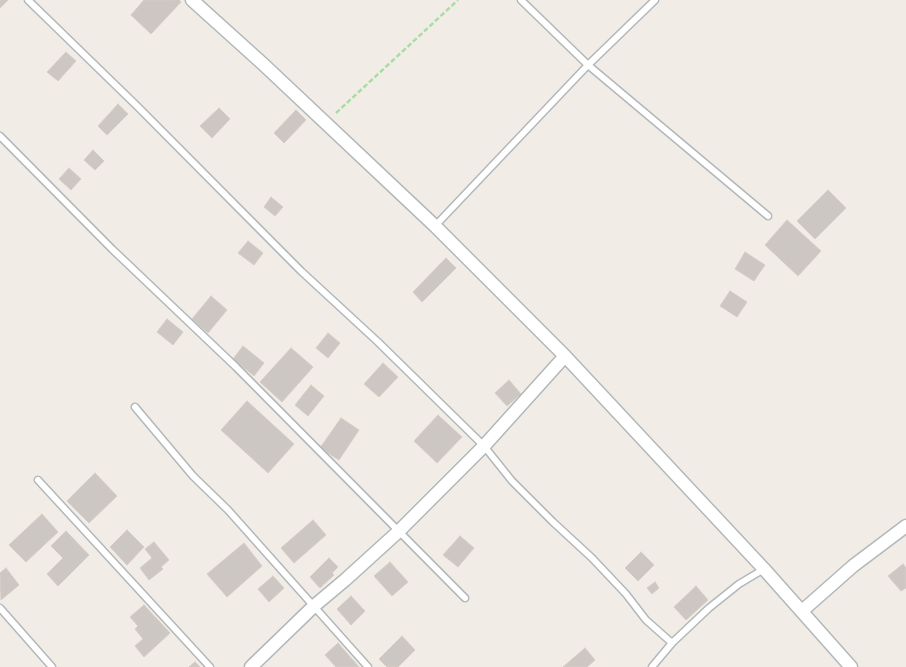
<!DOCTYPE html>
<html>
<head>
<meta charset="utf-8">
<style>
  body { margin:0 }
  canvas { display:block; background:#f2ece7 }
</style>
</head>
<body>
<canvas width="906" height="667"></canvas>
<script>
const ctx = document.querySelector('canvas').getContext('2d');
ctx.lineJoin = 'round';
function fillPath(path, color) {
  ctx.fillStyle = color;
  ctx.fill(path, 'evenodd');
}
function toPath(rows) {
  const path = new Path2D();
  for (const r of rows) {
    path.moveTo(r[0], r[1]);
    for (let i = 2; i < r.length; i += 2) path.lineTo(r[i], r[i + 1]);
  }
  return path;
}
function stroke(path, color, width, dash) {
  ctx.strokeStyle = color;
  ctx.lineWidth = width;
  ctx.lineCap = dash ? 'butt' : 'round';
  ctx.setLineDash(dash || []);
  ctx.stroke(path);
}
const building = toPath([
  [0,0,8,0,0,8,0,0],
  [144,0,179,0,181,2,151,34,131,15,144,0],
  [66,52,76,61,58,81,47,72,66,52],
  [118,104,128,114,107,135,98,126,118,104],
  [219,108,230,119,212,138,200,126,219,108],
  [296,110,306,120,284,143,274,133,296,110],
  [93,150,104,161,95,170,84,160,93,150],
  [69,168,81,179,71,190,59,179,69,168],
  [828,190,846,208,815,239,797,221,828,190],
  [271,197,283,207,275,216,264,207,271,197],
  [787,220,821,251,798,276,765,245,787,220],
  [248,241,263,253,254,265,238,253,248,241],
  [745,252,765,265,754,281,735,269,745,252],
  [446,258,456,268,422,302,413,292,446,258],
  [730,291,747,302,737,317,720,306,730,291],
  [211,296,227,310,208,333,192,319,211,296],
  [167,319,183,332,173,345,157,332,167,319],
  [328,333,340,343,328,358,316,348,328,333],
  [243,346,264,363,254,376,233,359,243,346],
  [291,348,313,367,282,402,260,382,291,348],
  [383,363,398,377,379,397,364,384,383,363],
  [509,380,521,394,507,406,495,393,509,380],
  [311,385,324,396,308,416,295,405,311,385],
  [247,401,294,444,268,473,221,430,247,401],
  [438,415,462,437,437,463,414,441,438,415],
  [341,418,359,430,339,460,320,448,341,418],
  [95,473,117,496,89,523,67,501,95,473],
  [42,514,58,532,26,562,9,545,42,514],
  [313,520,326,535,294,563,281,548,313,520],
  [127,530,144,547,127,565,110,547,127,530],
  [66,531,89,555,58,586,47,574,63,558,51,546,66,531],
  [460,536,474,548,458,567,443,555,460,536],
  [154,542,169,560,161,567,163,569,149,580,140,568,152,558,145,549,154,542],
  [244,543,262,566,227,597,207,574,244,543],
  [641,552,654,565,638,581,625,568,641,552],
  [329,558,338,567,332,573,334,575,320,588,310,577,329,558],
  [390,562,408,582,392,596,374,576,390,562],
  [903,564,906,568,906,588,901,591,888,576,903,564],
  [6,568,19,585,1,600,0,573,6,568],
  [273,576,284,588,269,602,258,589,273,576],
  [655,582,659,588,652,594,647,588,655,582],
  [696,586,708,600,686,620,674,607,696,586],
  [351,596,365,611,351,625,337,609,351,596],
  [144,605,170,633,144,657,135,646,143,639,135,629,138,626,130,617,144,605],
  [402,636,415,650,398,667,387,667,379,659,402,636],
  [338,643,359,667,336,667,325,655,338,643],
  [585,648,595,660,587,667,563,667,585,648],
  [195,662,200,667,189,667,195,662]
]);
fillPath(building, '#cdc7c4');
stroke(building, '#d7ccc5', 1);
const lane = toPath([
  [28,0,137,106,301,271,378,342,484,446,512,481,553,522,592,558,626,594,646,620,672,643],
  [521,0,588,65,768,216],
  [0,136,112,249,236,367,465,598],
  [435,226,588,65,655,0],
  [135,407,193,476,228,510,368,667],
  [38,480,210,667],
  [0,608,52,667],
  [652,667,672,643,709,608,739,584,764,569]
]);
const street = toPath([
  [192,0,263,64,435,226,565,356,764,569,851,667],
  [802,611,853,566,906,526],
  [251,667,314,606,345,580,399,531,484,446,565,356]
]);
stroke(lane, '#b2b8ba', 9);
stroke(street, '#b2b8ba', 15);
stroke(toPath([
  [336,113,458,0]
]), '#a7dea4', 2.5, [5, 2.5]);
stroke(lane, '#fff', 6);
stroke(street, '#fff', 12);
</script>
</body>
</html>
